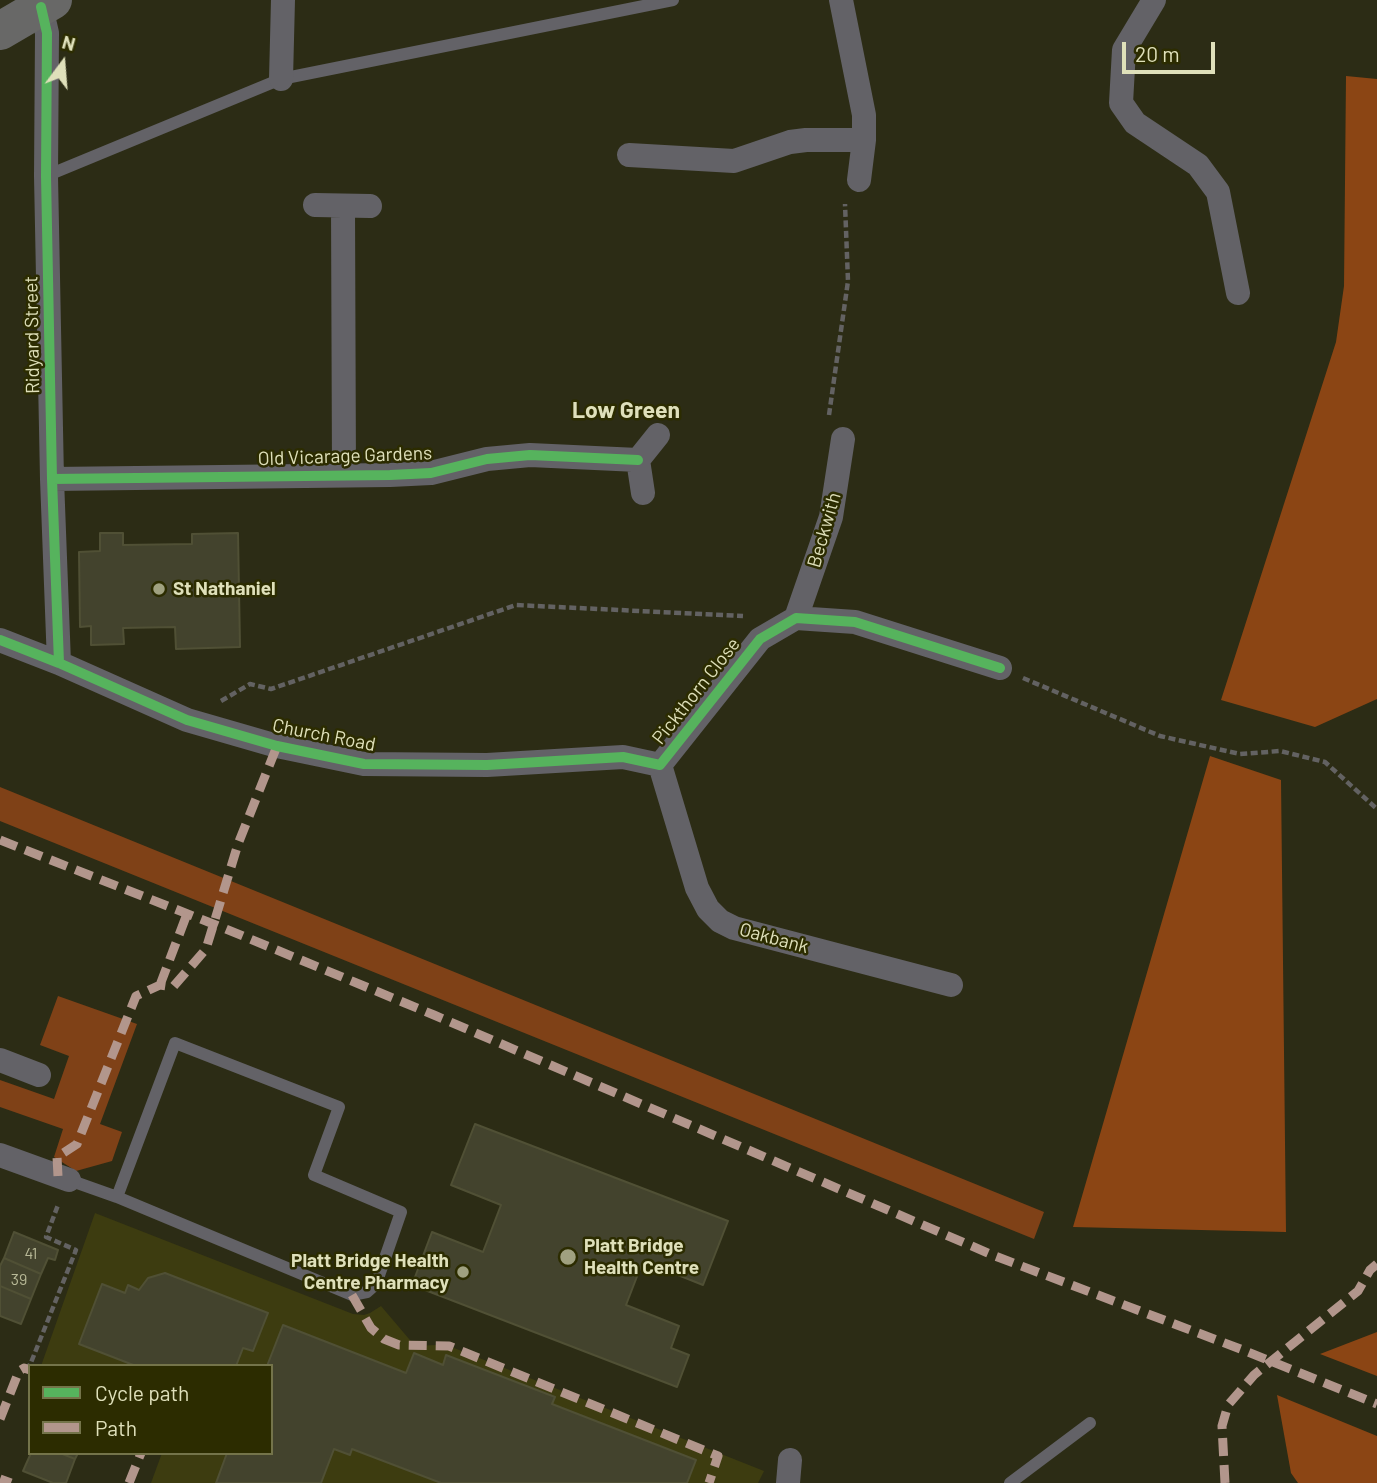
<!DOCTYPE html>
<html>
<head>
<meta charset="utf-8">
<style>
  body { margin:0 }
  #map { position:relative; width:1377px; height:1483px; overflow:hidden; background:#2c2c15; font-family:Barlow,sans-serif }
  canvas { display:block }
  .legend { position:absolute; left:28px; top:1364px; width:245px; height:91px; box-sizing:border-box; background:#2c2c00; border:2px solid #74744a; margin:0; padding:9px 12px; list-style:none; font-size:21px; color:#dfe0ba }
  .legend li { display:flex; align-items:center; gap:14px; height:35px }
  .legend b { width:35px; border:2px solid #74744a }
  .north { position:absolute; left:28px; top:28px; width:70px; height:70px; -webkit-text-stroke:5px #2c2c00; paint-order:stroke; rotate:16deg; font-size:19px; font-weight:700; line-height:28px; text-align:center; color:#dfe0ba }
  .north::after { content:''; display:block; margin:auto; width:24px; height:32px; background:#dfe0ba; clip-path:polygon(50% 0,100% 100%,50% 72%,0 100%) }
  .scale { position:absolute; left:1122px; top:42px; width:93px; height:32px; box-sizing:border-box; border:4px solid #dfe0ba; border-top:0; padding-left:9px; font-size:21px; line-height:24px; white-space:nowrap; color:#dfe0ba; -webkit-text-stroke:5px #2c2c00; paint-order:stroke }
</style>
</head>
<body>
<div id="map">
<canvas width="1377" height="1483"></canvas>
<ul class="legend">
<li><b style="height:9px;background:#56b35d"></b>Cycle path</li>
<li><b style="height:9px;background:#b2968c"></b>Path</li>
</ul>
<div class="north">N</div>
<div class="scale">20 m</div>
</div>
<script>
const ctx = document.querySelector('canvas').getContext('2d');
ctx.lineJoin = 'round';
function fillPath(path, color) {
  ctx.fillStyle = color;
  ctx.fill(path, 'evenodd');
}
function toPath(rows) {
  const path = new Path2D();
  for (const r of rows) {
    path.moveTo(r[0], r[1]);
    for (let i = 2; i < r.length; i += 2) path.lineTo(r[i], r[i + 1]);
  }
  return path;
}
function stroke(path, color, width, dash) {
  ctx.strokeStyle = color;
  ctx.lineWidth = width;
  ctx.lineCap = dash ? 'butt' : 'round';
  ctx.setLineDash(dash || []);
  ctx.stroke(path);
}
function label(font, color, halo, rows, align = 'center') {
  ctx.font = font + ' Barlow,sans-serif';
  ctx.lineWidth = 5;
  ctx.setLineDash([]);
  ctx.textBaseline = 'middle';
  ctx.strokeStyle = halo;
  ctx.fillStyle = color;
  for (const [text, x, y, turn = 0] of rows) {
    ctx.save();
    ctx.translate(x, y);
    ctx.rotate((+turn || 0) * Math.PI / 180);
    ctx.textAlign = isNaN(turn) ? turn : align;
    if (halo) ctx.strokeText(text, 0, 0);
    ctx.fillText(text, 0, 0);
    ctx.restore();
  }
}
fillPath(toPath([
  [95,1213,353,1314,364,1315,370,1313,381,1306,415,1346,436,1345,454,1348,764,1471,758,1483,151,1483,162,1453,271,1453,271,1366,41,1366]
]), '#3d3c10');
fillPath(toPath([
  [0,787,1044,1212,1034,1239,0,821],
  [58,996,137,1024,100,1124,122,1132,112,1161,76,1171,54,1157,63,1129,0,1107,0,1080,54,1099,69,1056,40,1045]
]), '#7f4117');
fillPath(toPath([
  [1346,76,1377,79,1377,699,1315,727,1221,700,1336,342,1344,286],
  [1210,756,1281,780,1286,1232,1073,1227],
  [1377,1332,1377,1376,1320,1354],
  [1277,1395,1377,1436,1377,1483,1298,1483,1291,1473]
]), '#8b4514');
const building = toPath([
  [100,533,123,533,123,545,192,544,192,534,238,533,240,647,176,649,175,627,123,628,124,644,91,645,91,626,80,627,79,552,100,551,100,533],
  [475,1124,728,1221,703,1285,643,1261,626,1305,679,1326,671,1348,689,1355,677,1387,412,1285,432,1232,483,1252,501,1205,451,1185,475,1124],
  [14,1232,58,1250,55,1260,48,1258,41,1274,4,1258,14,1232],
  [4,1258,41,1274,31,1299,0,1286,0,1266,4,1258],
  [165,1273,268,1313,253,1351,243,1348,236,1366,136,1366,79,1344,102,1284,125,1293,128,1285,139,1290,148,1278,165,1273],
  [0,1286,31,1299,21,1324,0,1316,0,1286],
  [283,1325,406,1373,414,1353,443,1365,446,1355,555,1397,552,1404,696,1460,687,1483,441,1483,352,1449,350,1455,334,1449,321,1483,216,1483,227,1453,271,1453,271,1366,267,1366,283,1325],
  [31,1453,60,1453,75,1459,66,1483,53,1483,23,1471,31,1453],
  [60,1453,78,1453,75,1459,60,1453]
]);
fillPath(building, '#43432d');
stroke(building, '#505035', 2);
stroke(toPath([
  [829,415,848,281,845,204],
  [1023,678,1160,736,1240,754,1280,751,1325,762,1377,809],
  [221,701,250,684,271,689,516,605,743,616],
  [24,1368,30,1365,76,1250,46,1237,58,1205]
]), '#636262', 4.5, [7, 3.5]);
stroke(toPath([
  [46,176,281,79,673,0],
  [69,1180,117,1197,352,1295,367,1292,376,1284,401,1212,314,1175,339,1107,175,1043,117,1197],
  [1010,1483,1090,1423]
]), '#636267', 12);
stroke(toPath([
  [841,0,864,115,864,140,859,180],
  [1154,0,1124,50,1121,103,1135,123,1198,165,1218,192,1238,293],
  [41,7,47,33,46,176,52,479,59,663],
  [281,79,283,0],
  [629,155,734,161,790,142,806,140,864,140],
  [315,205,370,206],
  [343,207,344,475],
  [52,479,390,475,431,473,487,459,530,455,638,460],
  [643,493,638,460,658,435],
  [796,618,831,517,843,439],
  [0,640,59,663,187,720,277,746,364,764,487,765,623,757,660,765],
  [660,765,760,639,796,618,855,622,1000,668],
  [660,765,697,888,708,909,720,921,734,928,951,985],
  [0,1060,39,1075],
  [0,1155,69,1180],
  [788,1483,790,1460]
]), '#636267', 24);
stroke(toPath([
  [0,31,53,0]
]), '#686867', 38);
stroke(toPath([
  [0,840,226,929,434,1015,995,1256,1243,1350,1377,1404],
  [160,985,187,914],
  [58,1176,57,1157,77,1144,136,996,160,985,173,987,206,949,238,844,277,746],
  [352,1295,371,1328,384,1339,399,1345,449,1346,718,1456,709,1483],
  [0,1419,19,1371,24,1368,30,1370],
  [0,1479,11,1483],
  [129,1483,141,1453],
  [1225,1483,1222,1426,1228,1405,1254,1375,1358,1291,1370,1270,1377,1264]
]), '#b2968c', 9, [18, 9]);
stroke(toPath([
  [41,7,47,33,46,176,52,479,59,663],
  [52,479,390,475,431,473,487,459,530,455,638,460],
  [0,640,59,663,187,720,277,746,364,764,487,765,623,757,660,765,760,639,796,618,855,622,1000,668]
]), '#56b35d', 10);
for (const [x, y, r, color] of [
  [159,589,7,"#a0a180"],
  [568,1257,9,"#a0a180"],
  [463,1272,7,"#a0a180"]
]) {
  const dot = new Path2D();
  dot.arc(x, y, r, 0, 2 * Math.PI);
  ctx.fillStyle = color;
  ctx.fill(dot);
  stroke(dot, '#2c2c00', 2.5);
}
label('16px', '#b8b997', null, [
  ["41",31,1254],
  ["39",19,1280]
]);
label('19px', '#dfe0ba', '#2c2c00', [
  ["Ridyard Street",32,335,-91],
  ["Old Vicarage Gardens",345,456,-2],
  ["Beckwith",824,530,-74],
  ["Pickthorn Close",696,691,-52],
  ["Church Road",324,735,11],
  ["Oakbank",774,938,15]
]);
label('bold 19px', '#dfe0ba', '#2c2c00', [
  ["St Nathaniel",173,589],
  ["Platt Bridge",584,1246],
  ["Health Centre",584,1268],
  ["Platt Bridge Health",449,1261,"right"],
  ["Centre Pharmacy",449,1283,"right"]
], 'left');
label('bold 23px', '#dfe0ba', '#2c2c00', [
  ["Low Green",626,410]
]);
</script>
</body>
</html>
